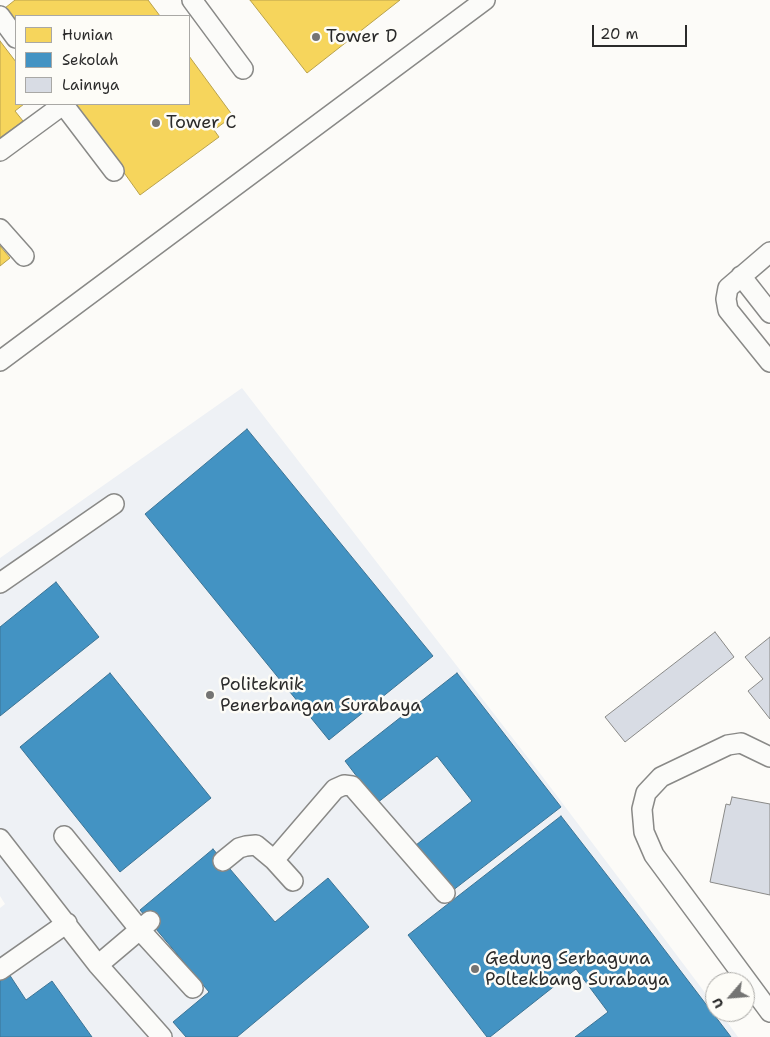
<!DOCTYPE html>
<html>
<head>
<meta charset="utf-8">
<style>
  body { margin:0 }
  #map { position:relative; width:770px; height:1037px; overflow:hidden; background:#fcfbf8; font-family:"Shantell Sans",sans-serif }
  canvas { display:block }
  .legend { position:absolute; left:15px; top:15px; width:175px; height:90px; box-sizing:border-box; background:#fdfcf7; border:1px solid #a9a8a5; margin:0; padding:6px 9px; list-style:none; font-size:15px; color:#2b2b2b }
  .legend li { display:flex; align-items:center; gap:10px; height:25px }
  .legend b { width:25px; border:1px solid #a9a8a5 }
  .north { position:absolute; left:705px; top:972px; width:50px; height:50px; box-sizing:border-box; background:#fdfcf7; border:1px solid #a9a8a5; border-radius:50%; rotate:243deg; font-size:14px; font-weight:700; line-height:20px; text-align:center; color:#2b2b2b }
  .north::after { content:''; display:block; margin:auto; width:18px; height:22px; background:#747473; clip-path:polygon(50% 0,100% 100%,50% 72%,0 100%) }
  .scale { position:absolute; left:592px; top:25px; width:95px; height:22px; box-sizing:border-box; border:2px solid #2b2b2b; border-top:0; padding-left:6px; font-size:15px; line-height:18px; white-space:nowrap; color:#2b2b2b; -webkit-text-stroke:4px #fdfcf7; paint-order:stroke }
</style>
</head>
<body>
<div id="map">
<canvas width="770" height="1037"></canvas>
<ul class="legend">
<li><b style="height:14px;background:#f6d55c"></b>Hunian</li>
<li><b style="height:14px;background:#4393c3"></b>Sekolah</li>
<li><b style="height:14px;background:#d8dce4"></b>Lainnya</li>
</ul>
<div class="north">U</div>
<div class="scale">20 m</div>
</div>
<script>
const ctx = document.querySelector('canvas').getContext('2d');
ctx.lineJoin = 'round';
function fillPath(path, color) {
  ctx.fillStyle = color;
  ctx.fill(path, 'evenodd');
}
function toPath(rows) {
  const path = new Path2D();
  for (const r of rows) {
    path.moveTo(r[0], r[1]);
    for (let i = 2; i < r.length; i += 2) path.lineTo(r[i], r[i + 1]);
  }
  return path;
}
function stroke(path, color, width, dash) {
  ctx.strokeStyle = color;
  ctx.lineWidth = width;
  ctx.lineCap = dash ? 'butt' : 'round';
  ctx.setLineDash(dash || []);
  ctx.stroke(path);
}
function label(font, color, halo, rows, align = 'center') {
  ctx.font = font + ' "Shantell Sans",sans-serif';
  ctx.lineWidth = 5;
  ctx.setLineDash([]);
  ctx.textBaseline = 'middle';
  ctx.strokeStyle = halo;
  ctx.fillStyle = color;
  for (const [text, x, y, turn = 0] of rows) {
    ctx.save();
    ctx.translate(x, y);
    ctx.rotate((+turn || 0) * Math.PI / 180);
    ctx.textAlign = isNaN(turn) ? turn : align;
    if (halo) ctx.strokeText(text, 0, 0);
    ctx.fillText(text, 0, 0);
    ctx.restore();
  }
}
fillPath(toPath([
  [242,388,542,776,715,1006,715,1012,720,1012,738,1037,731,1037,561,816,408,935,487,1037,237,1037,368,927,328,878,275,922,213,849,141,910,209,992,174,1022,186,1037,92,1037,52,982,26,1000,9,974,0,981,0,908,5,904,0,896,0,716,99,636,56,582,0,627,0,558],
  [247,429,433,656,330,740,145,514],
  [457,674,561,807,453,891,416,845,472,801,437,756,377,803,345,762],
  [576,969,608,1012,575,1037,490,1037]
]), '#eef1f5');
const homes = toPath([
  [15,0,148,0,160,16,16,16,16,23,5,8,15,0],
  [250,0,400,0,307,73,250,0],
  [0,41,16,62,16,104,24,104,15,111,23,121,0,138,0,41],
  [189,56,233,116,214,130,219,137,140,195,75,104,189,104,189,56],
  [0,246,10,258,0,266,0,246]
]);
fillPath(homes, '#f6d55c');
stroke(homes, '#b9a24d', 1);
const schools = toPath([
  [247,429,433,656,329,740,145,514,247,429],
  [56,582,99,637,0,716,0,627,56,582],
  [110,673,211,798,120,872,20,747,110,673],
  [457,673,561,807,452,891,416,845,472,801,437,756,377,803,345,761,457,673],
  [561,816,641,919,731,1037,575,1037,608,1012,576,969,490,1037,487,1037,408,935,561,816],
  [213,849,275,922,328,878,369,927,237,1037,186,1037,173,1022,209,992,140,910,213,849],
  [9,974,26,1000,52,981,92,1037,0,1037,0,981,9,974]
]);
fillPath(schools, '#4393c3');
stroke(schools, '#3c7495', 1);
const building = toPath([
  [715,632,734,657,625,742,605,717,715,632],
  [770,637,770,719,748,691,763,679,745,657,770,637],
  [732,797,770,804,770,895,710,882,726,804,730,805,732,797]
]);
fillPath(building, '#d8dce4');
stroke(building, '#898987', 1);
const service = toPath([
  [192,0,243,69],
  [0,16,16,38],
  [63,104,114,171],
  [0,151,64,104],
  [0,229,24,256],
  [770,252,728,288,726,299,728,310,770,362],
  [741,276,770,313],
  [0,361,485,0],
  [0,583,114,504],
  [770,757,741,743,728,745,661,777,646,793,642,809,644,832,654,855,770,1012],
  [64,836,140,930,193,988],
  [0,839,98,965,162,1037],
  [274,860,335,789,344,785,352,786,445,893],
  [223,861,239,848,246,846,256,845,274,860,293,881],
  [98,965,150,921],
  [0,970,67,923]
]);
stroke(service, '#898987', 22);
stroke(service, '#fbfbf9', 19);
for (const [x, y, r, color] of [
  [316,37,5,"#747473"],
  [156,123,5,"#747473"],
  [210,695,5,"#747473"],
  [475,969,5,"#747473"]
]) {
  const dot = new Path2D();
  dot.arc(x, y, r, 0, 2 * Math.PI);
  ctx.fillStyle = color;
  ctx.fill(dot);
  stroke(dot, '#fdfcf7', 2);
}
label('18px', '#2b2b2b', '#fdfcf7', [
  ["Tower D",326,37],
  ["Tower C",166,123],
  ["Politeknik",220,685],
  ["Penerbangan Surabaya",220,706],
  ["Gedung Serbaguna",485,959],
  ["Poltekbang Surabaya",485,980]
], 'left');
</script>
</body>
</html>
